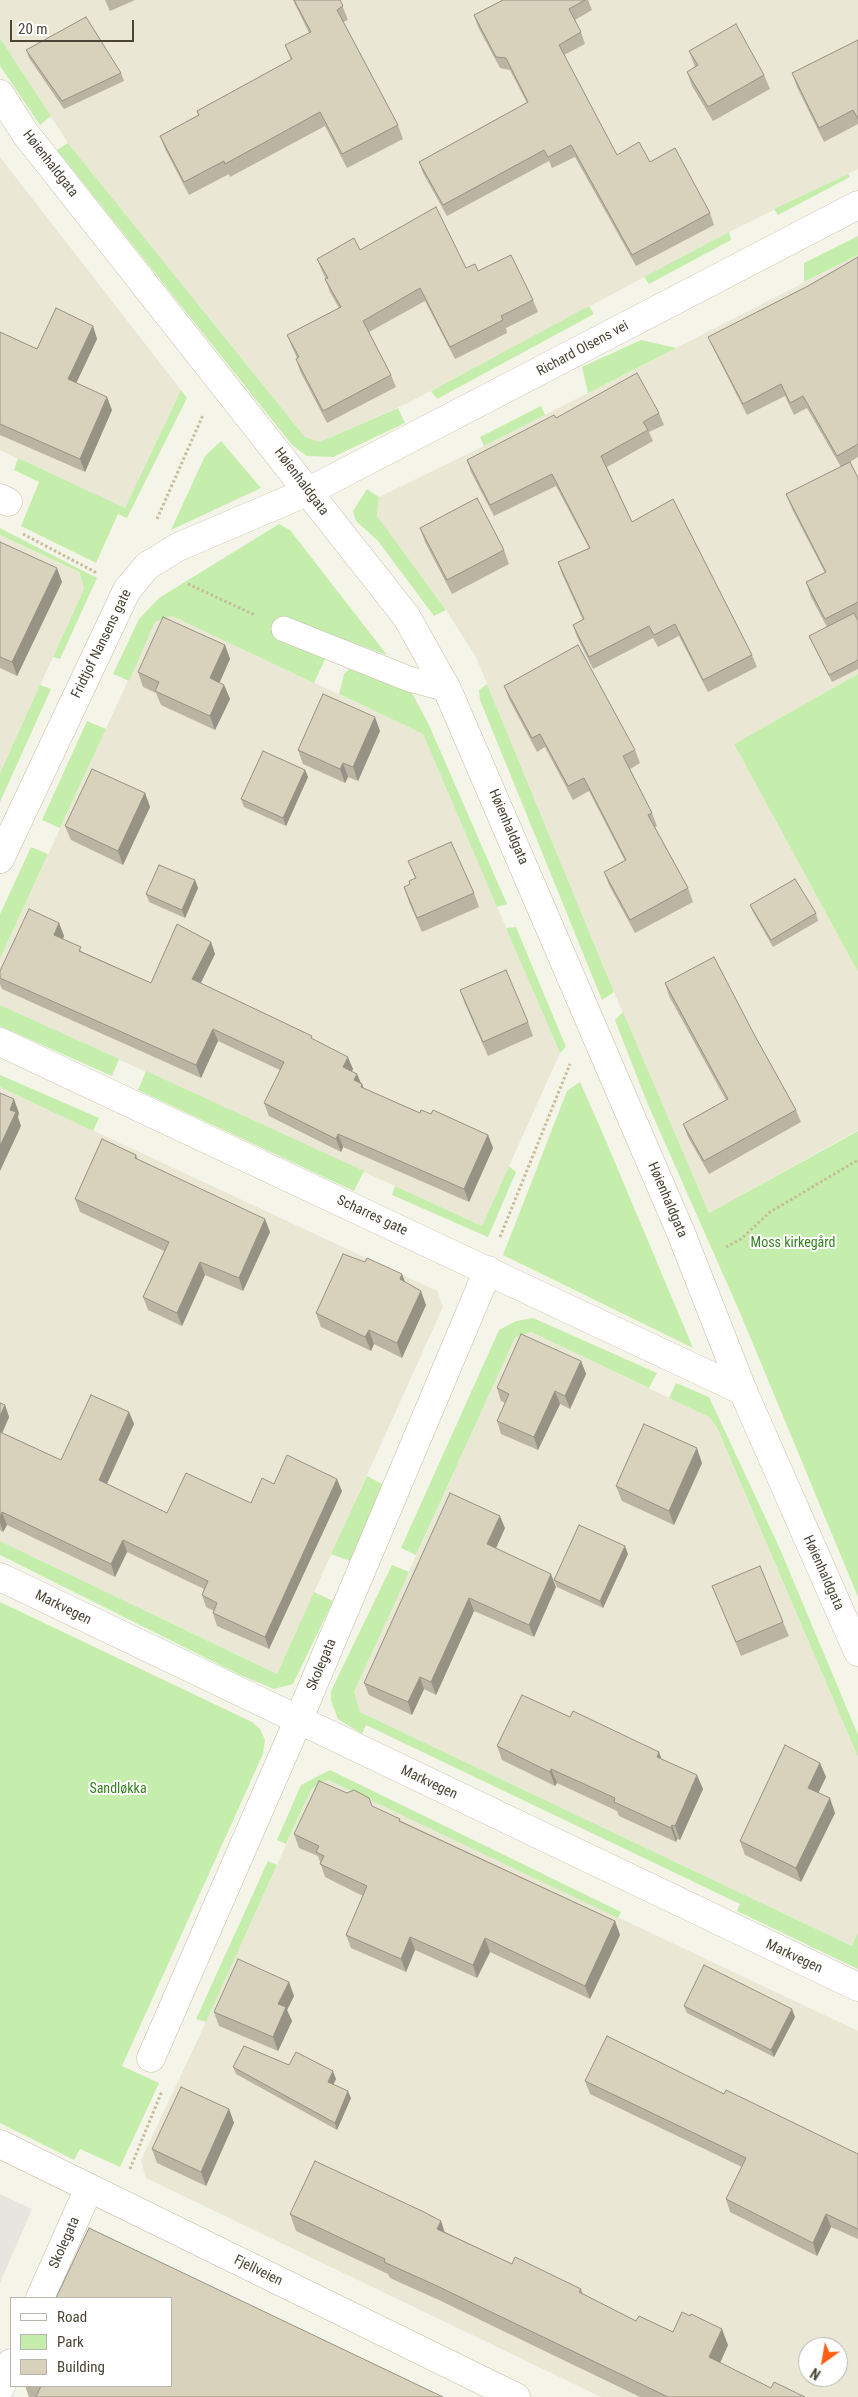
<!DOCTYPE html>
<html>
<head>
<meta charset="utf-8">
<style>
  body { margin:0 }
  #map { position:relative; width:858px; height:2397px; overflow:hidden; background:#f5f4e8; font-family:"Roboto Condensed",sans-serif }
  canvas { display:block }
  .legend { position:absolute; left:10px; top:2297px; width:162px; height:90px; box-sizing:border-box; background:#fff; border:1px solid #b7b5ae; margin:0; padding:6px 9px; list-style:none; font-size:15px; color:#4a4535 }
  .legend li { display:flex; align-items:center; gap:10px; height:25px }
  .legend b { width:25px; border:1px solid #b7b5ae }
  .north { position:absolute; left:798px; top:2337px; width:50px; height:50px; box-sizing:border-box; background:#fff; border:1px solid #b7b5ae; border-radius:50%; rotate:212deg; font-size:14px; font-weight:700; line-height:20px; text-align:center; color:#4a4535 }
  .north::after { content:''; display:block; margin:auto; width:18px; height:22px; background:#ff6015; clip-path:polygon(50% 0,100% 100%,50% 72%,0 100%) }
  .scale { position:absolute; left:10px; top:20px; width:124px; height:22px; box-sizing:border-box; border:2px solid #4a4535; border-top:0; padding-left:6px; font-size:15px; line-height:18px; white-space:nowrap; color:#4a4535; -webkit-text-stroke:4px #fff; paint-order:stroke }
</style>
</head>
<body>
<div id="map">
<canvas width="858" height="2397"></canvas>
<ul class="legend">
<li><b style="height:6px;background:#fff"></b>Road</li>
<li><b style="height:14px;background:#c5eeac"></b>Park</li>
<li><b style="height:14px;background:#d8d2bc"></b>Building</li>
</ul>
<div class="north">N</div>
<div class="scale">20 m</div>
</div>
<script>
const ctx = document.querySelector('canvas').getContext('2d');
ctx.lineJoin = 'round';
function fillPath(path, color) {
  ctx.fillStyle = color;
  ctx.fill(path, 'evenodd');
}
function toPath(rows) {
  const path = new Path2D();
  for (const r of rows) {
    path.moveTo(r[0], r[1]);
    for (let i = 2; i < r.length; i += 2) path.lineTo(r[i], r[i + 1]);
  }
  return path;
}
function stroke(path, color, width, dash) {
  ctx.strokeStyle = color;
  ctx.lineWidth = width;
  ctx.lineCap = dash ? 'butt' : 'round';
  ctx.setLineDash(dash || []);
  ctx.stroke(path);
}
function label(font, color, halo, rows, align = 'center') {
  ctx.font = font + ' "Roboto Condensed",sans-serif';
  ctx.lineWidth = 4;
  ctx.setLineDash([]);
  ctx.textBaseline = 'middle';
  ctx.strokeStyle = halo;
  ctx.fillStyle = color;
  for (const [text, x, y, turn = 0] of rows) {
    ctx.save();
    ctx.translate(x, y);
    ctx.rotate((+turn || 0) * Math.PI / 180);
    ctx.textAlign = isNaN(turn) ? turn : align;
    if (halo) ctx.strokeText(text, 0, 0);
    ctx.fillText(text, 0, 0);
    ctx.restore();
  }
}
fillPath(toPath([
  [0,0,858,0,858,169,729,232,408,403,320,442,305,437,68,143,0,38],
  [0,157,181,390,125,508,0,450],
  [858,255,858,674,734,744,858,972,858,1130,709,1213,614,992,476,657,446,610,377,516,379,497,484,446],
  [0,535,78,572,84,589,0,773],
  [172,616,423,734,560,1053,482,1226,0,1005,0,959,155,622],
  [0,1087,437,1291,443,1307,277,1674,0,1541],
  [531,1332,709,1417,717,1429,858,1757,858,1932,852,1946,360,1712,354,1692,515,1338],
  [328,1780,858,2031,858,2397,601,2397,146,2178,141,2160,206,2022,312,1788],
  [808,2347,838,2347,838,2377,808,2377]
]), '#eae7d5');
fillPath(toPath([
  [0,38,51,116,40,125,0,66],
  [68,143,305,437,320,442,398,408,405,423,333,457,307,456,292,445,57,150],
  [848,174,850,177,778,215,774,209],
  [729,232,731,240,649,284,644,277],
  [858,236,858,255,804,282,804,263],
  [589,306,594,314,437,399,431,391],
  [641,340,676,348,588,393,582,367],
  [181,390,187,398,127,518,118,514,96,563,21,526,39,482,14,470,18,458,125,508],
  [541,406,545,415,484,446,480,437],
  [221,441,261,488,171,530,205,456],
  [367,489,379,497,377,516,446,610,434,616,378,541,356,521,353,511],
  [279,524,290,530,387,655,286,619,327,655,314,683,172,616,155,622,129,681,113,674,139,619,159,598],
  [0,528,97,578,60,659,53,657,84,589,79,572,0,535],
  [351,667,411,691,429,725,507,904,497,907,423,734,339,694,344,674],
  [858,674,858,972,734,744],
  [487,684,614,992,602,1000,480,700,479,690],
  [40,685,51,689,0,802,0,773],
  [87,721,106,729,60,828,42,820],
  [31,847,48,854,0,959,0,914],
  [516,927,566,1047,560,1053,506,928],
  [0,1005,119,1059,112,1076,0,1026],
  [623,1012,709,1213,858,1131,858,1597,741,1315,646,1100,615,1020],
  [146,1071,364,1171,354,1191,138,1090],
  [0,1075,99,1118,93,1131,0,1087],
  [580,1082,603,1134,693,1348,503,1255,567,1091],
  [509,1166,516,1172,488,1237,392,1195,395,1186,482,1226],
  [533,1318,657,1373,649,1388,531,1332,515,1338,416,1555,401,1548,499,1330,516,1321],
  [676,1383,709,1397,780,1549,858,1735,858,1757,717,1428,709,1417,669,1398],
  [367,1476,384,1485,350,1561,331,1554],
  [0,1541,277,1674,314,1592,333,1601,293,1684,274,1689,238,1674,0,1555],
  [392,1565,409,1572,354,1692,360,1712,852,1946,858,1932,858,1969,737,1911,740,1904,366,1725,362,1734,338,1719,331,1701,331,1691],
  [0,1602,252,1722,260,1729,265,1740,263,1754,122,2066,159,2083,120,2167,80,2149,74,2160,0,2123],
  [330,1770,621,1912,618,1918,328,1780,312,1788,286,1844,277,1840,301,1785],
  [268,1861,277,1865,206,2022,196,2019]
]), '#c5eeac');
fillPath(toPath([
  [0,2194,32,2209,0,2283]
]), '#e6e5e0');
const service = toPath([
  [284,629,409,679,447,689]
]);
const minor = toPath([
  [0,498,8,502],
  [0,859,127,590,147,566,178,547,307,492,858,205],
  [0,1042,743,1391],
  [0,1577,858,1987],
  [151,2058,298,1721,488,1270],
  [0,2144,516,2397],
  [40,2298,89,2188],
  [0,2388,11,2363]
]);
const tertiary = toPath([
  [0,94,25,133,406,616,447,689,681,1233,743,1391,858,1652]
]);
stroke(service, '#c2bea9', 26);
stroke(minor, '#c2bea9', 29);
stroke(tertiary, '#c2bea9', 29);
stroke(toPath([
  [157,519,203,415],
  [23,534,97,573],
  [188,584,255,615],
  [500,1237,570,1064],
  [726,1247,741,1239,770,1212,858,1160],
  [130,2169,162,2091]
]), '#c5bd99', 3, [2.5, 2.5]);
stroke(service, '#fff', 25);
stroke(minor, '#fff', 28);
stroke(tertiary, '#fff', 28);
fillPath(toPath([
  [105,0,135,0,110,11],
  [293,0,340,0,348,20,343,22,398,125,403,139,347,168,325,126,230,177,229,174,189,195,165,149,160,136,198,115,197,111,291,60,285,45,309,33],
  [503,0,588,0,592,10,575,20,581,32,585,44,564,55,617,155,650,162,710,213,714,225,636,266,575,157,552,168,549,161,447,216,423,173,419,162,527,103,510,70,500,68,478,27,474,15],
  [858,40,858,124,824,142,797,87,792,73],
  [26,50,121,73,124,81,64,109,29,58],
  [689,51,764,75,770,89,713,121,692,86,687,72,695,67],
  [360,250,466,268,478,271,533,300,538,312,506,328,507,333,455,359,425,301,369,332,391,375,396,387,327,423,300,371,296,359,297,358,292,347,287,335,339,308,330,292,325,279,326,279,322,271,317,259],
  [858,257,858,457,850,462,858,478,858,619,857,620,858,621,858,669,832,682,812,643,809,636,827,627,811,597,806,582,825,573,792,509,786,494,841,467,807,408,794,415,785,396,747,415,713,348,708,337,808,286],
  [93,326,97,339,76,383,112,410,85,472,0,435,0,332,37,349],
  [659,413,664,425,649,432,653,441,607,467,632,522,752,655,757,667,708,692,679,636,658,647,653,638,593,669,577,637,573,625,583,620,562,574,558,562,589,548,556,486,494,516,471,472,467,460,556,418],
  [420,528,504,550,509,564,452,594,425,542],
  [0,542,62,582,17,676,0,668],
  [225,645,230,659,219,683,224,685,230,699,215,730,161,705,156,693,143,687,138,672],
  [504,686,635,750,640,763,630,769,652,813,657,826,655,827,688,888,693,902,635,933,609,885,604,872,625,861,589,791,573,800,545,747,537,752,509,699],
  [380,731,358,781,348,777,345,783,303,764,298,750],
  [305,770,308,777,286,826,244,807,241,799],
  [145,793,150,807,123,865,71,840,65,826],
  [408,861,474,893,479,907,422,932,409,902,404,887,410,884,415,878],
  [195,880,198,888,185,918,149,902,146,894],
  [750,905,816,913,818,921,773,947,753,912],
  [59,923,64,936,63,939,83,952,151,983,211,942,215,954,201,983,314,1040,353,1069,352,1071,357,1074,361,1083,362,1084,364,1089,420,1113,431,1114,488,1135,493,1148,469,1202,343,1147,341,1152,269,1116,264,1103,280,1070,218,1041,201,1078,2,989,0,984,0,971],
  [665,983,755,1036,796,1110,801,1122,709,1174,688,1137,683,1124,726,1100,669,996],
  [460,990,528,1022,533,1036,488,1056,465,1004],
  [136,1155,138,1159,270,1232,243,1291,205,1275,182,1326,148,1310,143,1297,164,1251,80,1212,75,1199],
  [402,1274,405,1282,426,1305,402,1358,374,1344,371,1351,321,1327,316,1313],
  [581,1361,586,1374,570,1409,560,1404,538,1450,501,1434,497,1421,505,1403,501,1401,497,1388],
  [0,1403,5,1405,9,1417,2,1433,61,1460,129,1412,134,1424,107,1484,167,1513,251,1503,274,1484,342,1491,269,1649,217,1626,213,1613,214,1611,206,1607,202,1595,204,1589,127,1552,115,1577,7,1525,3,1532,0,1530],
  [702,1463,674,1525,622,1501,616,1486],
  [505,1528,496,1548,556,1587,534,1637,474,1611,436,1695,424,1689,412,1715,369,1695,364,1683],
  [628,1554,603,1608,557,1587,554,1580],
  [712,1586,783,1622,789,1636,741,1656,718,1600],
  [570,1717,659,1752,661,1759,703,1789,680,1840,677,1839,676,1842,619,1816,617,1811,557,1783,555,1786,502,1760,497,1746],
  [820,1763,826,1777,818,1793,835,1813,801,1882,745,1855,740,1841],
  [347,1793,372,1806,401,1821,615,1921,620,1935,590,1999,490,1952,477,1978,415,1950,406,1972,351,1948,346,1935,363,1896,325,1877,318,1856,299,1848,294,1834],
  [289,1982,294,1996,287,2010,292,2021,278,2051,219,2026,214,2012],
  [684,2006,795,2017,774,2057,687,2013],
  [289,2065,336,2079,333,2084,351,2098,337,2130,236,2074,233,2067],
  [585,2081,724,2094,858,2154,858,2239,831,2227,817,2256,730,2212,726,2199,742,2167,590,2094],
  [229,2109,234,2123,206,2186,157,2163,152,2149],
  [290,2214,441,2221,445,2232,512,2264,581,2289,583,2294,636,2321,673,2332,728,2345,720,2363,771,2388,805,2397,640,2397,441,2301,390,2278,388,2274,296,2231],
  [25,2386,171,2386,443,2397,29,2397]
]), '#bab5a2');
fillPath(toPath([
  [93,326,97,339,72,392,68,379],
  [107,397,112,410,85,472,80,459],
  [57,568,62,582,17,676,12,662],
  [225,645,230,659,215,693,210,678],
  [224,685,230,699,215,730,210,716],
  [375,717,380,731,358,781,353,767],
  [343,763,348,777,345,783,340,769],
  [305,770,308,777,286,826,283,818],
  [145,793,150,807,123,865,118,851],
  [195,880,198,888,185,918,182,910],
  [59,923,64,936,59,948,54,935],
  [211,942,215,954,196,992,192,979],
  [213,1029,218,1041,201,1078,196,1065],
  [348,1057,353,1069,347,1080,343,1067],
  [357,1074,362,1086,362,1084,367,1097,354,1080],
  [14,1099,19,1113,18,1117,21,1126,0,1171,0,1146,10,1110],
  [338,1134,343,1147,341,1152,336,1139],
  [488,1135,493,1148,469,1202,464,1189],
  [265,1219,270,1232,243,1291,239,1278],
  [200,1262,205,1275,182,1326,177,1313],
  [402,1274,407,1288,400,1279],
  [421,1291,426,1305,402,1358,397,1343],
  [369,1330,374,1344,371,1351,365,1337],
  [581,1361,586,1374,570,1409,565,1396],
  [555,1391,560,1404,538,1450,534,1437],
  [5,1405,9,1417,0,1438,0,1416],
  [129,1412,134,1424,103,1492,99,1480],
  [697,1448,702,1463,674,1525,669,1511],
  [337,1479,342,1491,269,1649,265,1637],
  [2,1512,7,1525,3,1532,0,1522,0,1517],
  [500,1516,505,1528,492,1557,487,1544],
  [123,1540,127,1552,115,1577,111,1564],
  [625,1546,628,1554,603,1608,600,1601],
  [551,1574,556,1587,534,1637,529,1625],
  [469,1598,474,1611,436,1695,431,1682],
  [420,1677,424,1689,412,1715,408,1702],
  [659,1752,664,1766,657,1757],
  [820,1763,826,1777,814,1802,808,1788],
  [551,1769,557,1783,555,1786,550,1772],
  [697,1775,703,1789,680,1840,675,1826],
  [830,1798,835,1813,801,1882,796,1868],
  [672,1825,677,1839,676,1842,671,1828],
  [615,1921,620,1935,590,1999,585,1986],
  [410,1937,415,1950,406,1972,401,1959],
  [485,1938,490,1952,477,1978,473,1965],
  [289,1982,294,1996,287,2010,292,2021,278,2051,273,2037,278,2004],
  [792,2009,795,2017,774,2057,771,2050],
  [333,2071,336,2079,331,2090,328,2082],
  [348,2091,351,2098,337,2130,335,2123],
  [229,2109,234,2123,206,2186,201,2172],
  [826,2214,831,2227,817,2256,813,2243],
  [441,2221,446,2238,437,2229],
  [722,2329,728,2345,715,2374,709,2357]
]), '#979384');
const building = toPath([
  [294,0,340,0,343,6,337,10,398,125,342,154,320,112,225,164,224,161,184,182,160,136,199,115,197,111,292,59,285,45,311,32,294,0],
  [503,0,585,0,569,9,581,32,559,45,617,155,639,142,650,162,675,148,710,213,632,255,571,145,548,157,544,150,443,205,419,162,528,102,506,58,496,57,474,15,503,0],
  [86,17,121,73,62,101,26,50,86,17],
  [736,24,764,75,708,107,687,72,698,65,689,51,736,24],
  [858,40,858,119,853,110,819,128,792,73,858,40],
  [436,207,466,268,475,264,478,271,511,255,533,300,501,316,503,320,450,347,420,288,363,321,391,375,323,411,296,359,299,357,287,335,341,307,325,279,328,278,317,259,354,238,360,250,436,207],
  [858,257,858,444,837,456,803,396,790,403,781,384,743,404,708,337,808,286,858,257],
  [56,308,93,326,68,379,107,397,80,459,0,424,0,332,37,349,56,308],
  [637,373,659,413,643,422,648,430,601,456,632,522,673,499,752,655,703,680,675,624,654,635,649,626,589,657,573,625,584,619,558,562,590,548,552,474,490,505,467,460,554,415,556,418,637,373],
  [850,462,858,478,858,602,825,619,806,582,826,572,786,494,850,462],
  [477,498,504,550,447,580,420,528,477,498],
  [0,542,57,568,12,662,0,657,0,542],
  [854,613,858,621,858,660,829,675,809,636,854,613],
  [163,617,225,645,210,678,224,685,210,716,155,691,159,682,138,672,163,617],
  [578,645,635,750,623,756,652,813,648,815,688,888,630,920,604,872,626,860,584,778,568,786,540,734,532,738,504,686,578,645],
  [323,694,375,717,353,767,343,763,340,769,298,750,323,694],
  [263,751,305,770,283,818,241,799,263,751],
  [92,769,145,793,118,851,65,826,92,769],
  [451,842,474,893,417,918,404,887,410,884,409,881,416,878,408,861,451,842],
  [159,865,195,880,182,910,146,894,159,865],
  [795,879,816,913,771,940,750,905,795,879],
  [29,909,59,923,54,935,81,947,79,951,151,983,177,924,211,942,192,979,312,1036,311,1038,348,1057,343,1067,357,1074,354,1080,362,1084,361,1087,420,1113,421,1110,431,1114,433,1110,488,1135,464,1189,338,1134,336,1139,264,1103,284,1062,213,1029,196,1065,0,978,0,971,29,909],
  [714,957,755,1036,796,1110,704,1161,683,1124,728,1099,665,983,714,957],
  [506,970,528,1022,483,1042,460,990,506,970],
  [0,1093,14,1099,10,1110,16,1112,0,1146,0,1093],
  [102,1139,136,1155,135,1158,265,1219,239,1278,200,1262,177,1313,143,1297,169,1242,75,1199,102,1139],
  [343,1254,365,1262,367,1258,402,1274,400,1279,421,1291,397,1343,369,1330,365,1337,316,1313,343,1254],
  [521,1334,581,1361,565,1396,555,1391,534,1437,497,1421,509,1394,497,1388,521,1334],
  [91,1395,129,1412,99,1480,167,1513,186,1473,251,1503,262,1478,274,1484,287,1455,337,1479,265,1637,213,1613,217,1603,202,1595,208,1581,123,1540,111,1564,2,1512,0,1517,0,1432,61,1460,91,1395],
  [0,1403,5,1405,0,1416,0,1403],
  [644,1424,697,1448,669,1511,616,1486,644,1424],
  [450,1493,500,1516,487,1544,551,1574,529,1625,469,1598,431,1682,420,1677,408,1702,364,1683,450,1493],
  [579,1525,625,1546,600,1601,554,1580,579,1525],
  [760,1566,783,1622,736,1642,712,1586,760,1566],
  [522,1695,570,1717,573,1711,659,1752,657,1757,697,1775,675,1826,672,1825,671,1828,614,1802,615,1798,551,1769,550,1772,497,1746,522,1695],
  [785,1745,820,1763,808,1788,830,1798,796,1868,740,1841,785,1745],
  [319,1781,347,1793,354,1790,369,1798,372,1806,400,1819,399,1821,615,1921,585,1986,485,1938,473,1965,410,1937,401,1959,346,1935,367,1886,320,1864,324,1856,316,1852,319,1846,294,1834,319,1781],
  [238,1959,289,1982,278,2004,286,2007,273,2037,214,2012,238,1959],
  [704,1965,792,2009,771,2050,684,2006,704,1965],
  [607,2036,724,2094,726,2090,858,2154,858,2229,826,2214,813,2243,726,2199,746,2158,585,2081,607,2036],
  [244,2046,289,2065,296,2052,333,2071,328,2082,348,2091,335,2123,233,2067,244,2046],
  [181,2087,229,2109,201,2172,152,2149,181,2087],
  [315,2161,424,2212,441,2221,437,2229,512,2264,515,2257,581,2289,579,2292,636,2321,639,2316,673,2332,682,2312,690,2316,691,2314,722,2329,709,2357,771,2388,774,2382,805,2397,668,2397,435,2285,384,2262,385,2259,290,2214,315,2161],
  [89,2228,443,2397,36,2397,41,2386,171,2386,171,2298,56,2298,89,2228]
]);
fillPath(building, '#d8d2bc');
stroke(building, '#979384', 1);
label('14px', '#4a4535', '#fff', [
  ["Høienhaldgata",50,164,52],
  ["Richard Olsens vei",583,349,-28],
  ["Høienhaldgata",301,482,53],
  ["Fridtjof Nansens gate",102,644,-64],
  ["Høienhaldgata",508,827,67],
  ["Høienhaldgata",667,1200,67],
  ["Scharres gate",372,1216,25],
  ["Høienhaldgata",823,1573,66],
  ["Markvegen",63,1608,26],
  ["Skolegata",322,1665,-67],
  ["Markvegen",429,1783,25],
  ["Markvegen",794,1957,25],
  ["Skolegata",65,2243,-66],
  ["Fjellveien",258,2271,26]
]);
label('14px', '#368222', '#fff', [
  ["Moss kirkegård",793,1243],
  ["Sandløkka",118,1789]
]);
</script>
</body>
</html>
